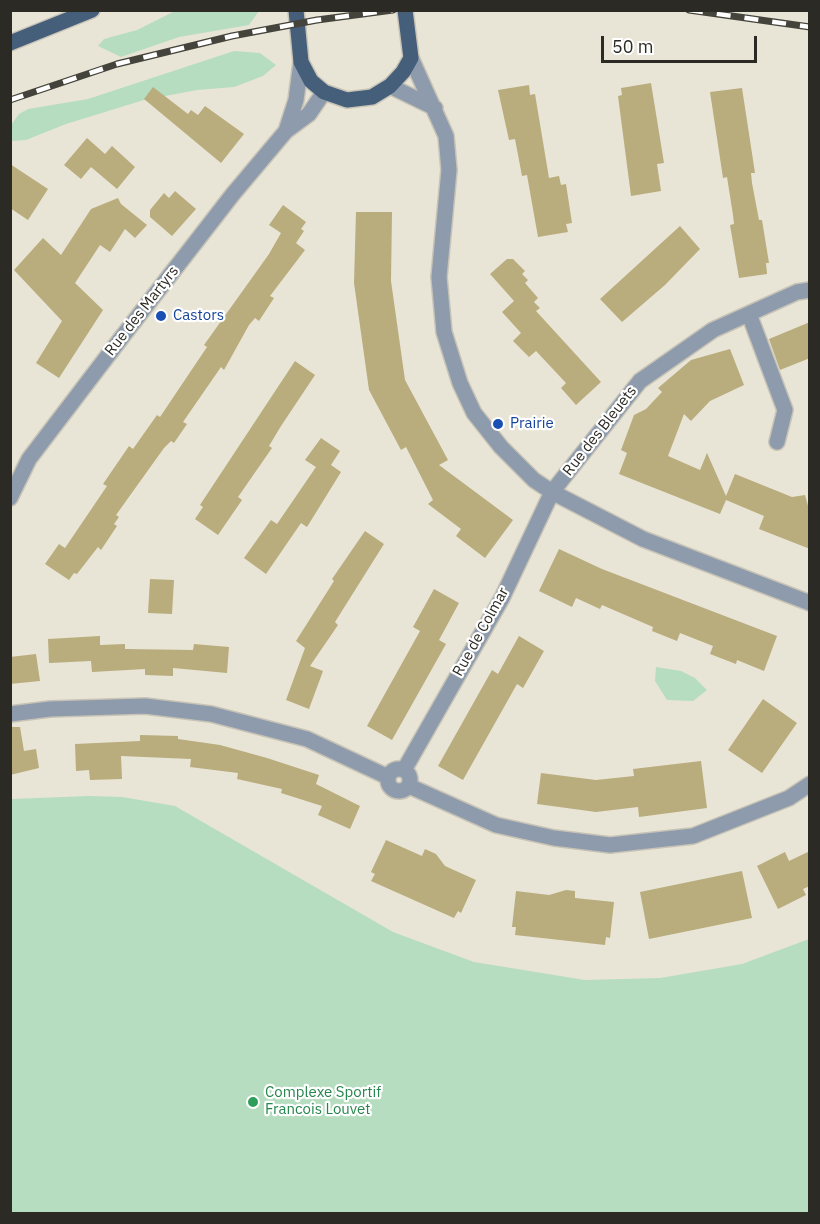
<!DOCTYPE html>
<html>
<head>
<meta charset="utf-8">
<style>
  body { margin:0 }
  #map { position:relative; width:820px; height:1224px; overflow:hidden; background:#e9e5d6; font-family:"IBM Plex Sans",sans-serif }
  canvas { display:block }
  .frame { position:absolute; inset:0; border:12px solid #2b2a24; pointer-events:none }
  .scale { position:absolute; left:601px; top:36px; width:156px; height:27px; box-sizing:border-box; border:3px solid #2b2a24; border-top:0; padding-left:8px; font-size:18px; line-height:21px; white-space:nowrap; color:#2b2a24; -webkit-text-stroke:4px #fff; paint-order:stroke }
</style>
</head>
<body>
<div id="map">
<canvas width="820" height="1224"></canvas>
<div class="frame"></div>
<div class="scale">50 m</div>
</div>
<script>
const ctx = document.querySelector('canvas').getContext('2d');
ctx.lineJoin = 'round';
function fillPath(path, color) {
  ctx.fillStyle = color;
  ctx.fill(path, 'evenodd');
}
function toPath(rows) {
  const path = new Path2D();
  for (const r of rows) {
    if (r.length === 3) {
      path.moveTo(r[0] + r[2], r[1]);
      path.arc(r[0], r[1], r[2], 0, 2 * Math.PI);
      continue;
    }
    path.moveTo(r[0], r[1]);
    for (let i = 2; i < r.length; i += 2) path.lineTo(r[i], r[i + 1]);
  }
  return path;
}
function stroke(path, color, width, dash) {
  ctx.strokeStyle = color;
  ctx.lineWidth = width;
  ctx.lineCap = dash ? 'butt' : 'round';
  ctx.setLineDash(dash || []);
  ctx.stroke(path);
}
function label(font, color, halo, rows, align = 'center') {
  ctx.font = font + ' "IBM Plex Sans",sans-serif';
  ctx.lineWidth = 4.5;
  ctx.setLineDash([]);
  ctx.textBaseline = 'middle';
  ctx.strokeStyle = halo;
  ctx.fillStyle = color;
  for (const [text, x, y, turn = 0] of rows) {
    ctx.save();
    ctx.translate(x, y);
    ctx.rotate((+turn || 0) * Math.PI / 180);
    ctx.textAlign = isNaN(turn) ? turn : align;
    if (halo) ctx.strokeText(text, 0, 0);
    ctx.fillText(text, 0, 0);
    ctx.restore();
  }
}
fillPath(toPath([
  [177,10,259,11,249,25,179,37,121,57,98,46,104,39,137,30],
  [234,51,260,53,276,65,263,76,234,87,197,90,144,100,66,124,26,140,11,141,11,125,19,114,28,109,88,99],
  [656,667,681,671,695,678,707,690,693,701,667,700,655,681],
  [89,796,122,797,175,806,393,932,474,962,585,980,660,978,742,964,809,939,809,1213,11,1213,11,799]
]), '#b6ddbf');
fillPath(toPath([
  [651,83,664,163,657,164,661,191,631,196,618,96,622,95,621,88],
  [529,85,530,95,535,94,549,178,559,176,561,185,566,184,572,223,566,224,568,232,538,237,527,175,522,176,515,139,509,140,498,90],
  [153,87,188,114,191,110,198,115,205,106,244,134,221,163,144,99],
  [742,88,755,173,751,173,752,183,759,220,762,220,769,263,766,263,767,274,739,278,730,225,734,224,733,215,727,177,723,178,710,92],
  [87,138,105,154,112,146,135,167,117,189,91,167,81,179,64,165],
  [10,164,48,189,28,220,10,208],
  [175,191,196,209,172,236,150,217,150,210,164,193,169,198],
  [118,198,121,204,147,225,135,238,125,229,110,252,100,245,75,283,103,310,59,378,36,363,62,321,14,270,43,238,61,255,91,209],
  [283,205,306,222,301,229,304,231,296,243,305,250,270,296,274,298,259,321,255,318,249,325,224,370,221,367,183,422,187,424,174,443,171,441,164,448,116,515,119,517,114,524,117,526,101,550,98,547,77,574,74,573,69,580,45,564,59,544,65,548,107,486,103,484,129,446,133,449,157,415,160,417,207,347,204,345,269,254,281,233,269,225],
  [356,212,392,212,391,281,405,380,448,460,439,465,513,520,485,558,456,536,461,529,428,504,433,500,406,447,401,450,369,390,354,283],
  [680,226,700,249,665,285,622,322,600,299],
  [507,259,513,259,525,271,522,274,528,280,525,283,538,298,534,302,540,308,536,311,601,382,576,405,561,388,566,383,536,351,529,357,513,341,521,333,502,312,514,301,490,274],
  [810,322,810,358,780,370,769,339],
  [730,349,744,385,710,401,691,421,684,414,668,456,700,470,707,453,726,496,735,474,792,497,805,495,810,513,810,549,759,529,764,516,726,500,720,514,619,474,627,453,621,450,634,415,646,409,662,392,658,388,691,360],
  [295,361,315,375,281,426,269,446,272,448,238,497,242,500,218,535,195,519,203,507,200,505],
  [321,438,340,451,331,465,341,472,307,527,301,523,266,574,244,558,271,520,277,524,316,467,305,460],
  [365,531,384,544,335,622,338,625,310,666,323,671,309,709,286,700,305,648,296,641,334,581,332,579],
  [559,549,602,569,777,636,764,671,737,660,736,664,710,654,713,646,680,633,677,641,652,631,653,627,602,605,600,609,576,598,572,607,539,591],
  [150,579,174,580,172,614,148,613],
  [434,589,459,603,439,640,446,644,392,740,367,726,420,631,413,627],
  [100,636,100,645,125,644,125,649,193,650,194,644,229,647,227,673,173,668,173,676,145,675,145,669,92,672,91,661,49,663,48,639],
  [519,636,544,651,523,688,517,684,463,780,438,766,492,670,498,674],
  [36,654,40,681,10,684,10,657],
  [763,699,797,723,762,773,728,750],
  [10,727,20,727,24,751,36,749,39,768,10,775],
  [140,735,178,736,178,739,220,745,267,758,319,775,316,784,360,806,350,829,318,815,322,806,281,793,282,789,237,779,238,773,190,767,191,759,121,756,122,779,90,780,89,770,76,771,75,744,140,741],
  [701,761,707,808,639,817,638,807,596,812,537,804,541,773,596,780,634,776,633,769],
  [386,840,422,856,425,849,436,854,445,866,476,880,461,913,458,911,454,918,371,881,375,874,371,872],
  [810,851,810,886,803,889,806,895,778,909,757,866,785,852,789,861],
  [742,871,752,918,649,939,640,892],
  [566,890,575,891,575,898,614,902,610,938,606,937,605,945,515,935,516,927,512,927,516,891,549,895]
]), '#b9ac7d');
const minor = toPath([
  [411,58,446,136,449,170,439,277,444,332,460,383,474,413,501,447,534,480,552,492,643,539,810,603],
  [390,86,435,108],
  [286,131,296,100,301,62],
  [749,314,785,410,777,442],
  [10,498,29,459,122,337,233,194,286,131,309,114,324,92],
  [10,714,50,709,145,706,211,714,307,739,388,777],
  [399,780,11],
  [404,770,502,598,552,492,640,381,713,330,797,292,810,290],
  [409,786,496,825,554,838,610,845,693,836,789,798,810,784]
]);
const major = toPath([
  [296,10,301,62,311,81,324,92,347,100,372,97,390,86,403,72,411,58,405,10],
  [10,43,92,10]
]);
stroke(minor, '#c7c3b6', 18);
stroke(major, '#c7c3b6', 18);
stroke(minor, '#8d9bac', 15);
stroke(major, '#455e7a', 15);
const rail = toPath([
  [689,10,810,27],
  [10,100,117,64,232,36,317,20,393,10]
]);
stroke(rail, '#45443c', 7);
stroke(rail, '#fff', 4.5, [14]);
for (const [x, y, r, color] of [
  [161,316,6,"#1a4fb4"],
  [498,424,6,"#1a4fb4"],
  [253,1102,6,"#2e9e5b"]
]) {
  const dot = new Path2D();
  dot.arc(x, y, r, 0, 2 * Math.PI);
  ctx.fillStyle = color;
  ctx.fill(dot);
  stroke(dot, '#fff', 2);
}
label('15px', '#2b2a24', '#fff', [
  ["Rue des Martyrs",142,311,-52],
  ["Rue des Bleuets",600,431,-52],
  ["Rue de Colmar",481,632,-61]
]);
label('15px', '#164399', '#fff', [
  ["Castors",173,316],
  ["Prairie",510,424]
], 'left');
label('15px', '#27864d', '#fff', [
  ["Complexe Sportif",265,1093],
  ["Francois Louvet",265,1110]
], 'left');
</script>
</body>
</html>
